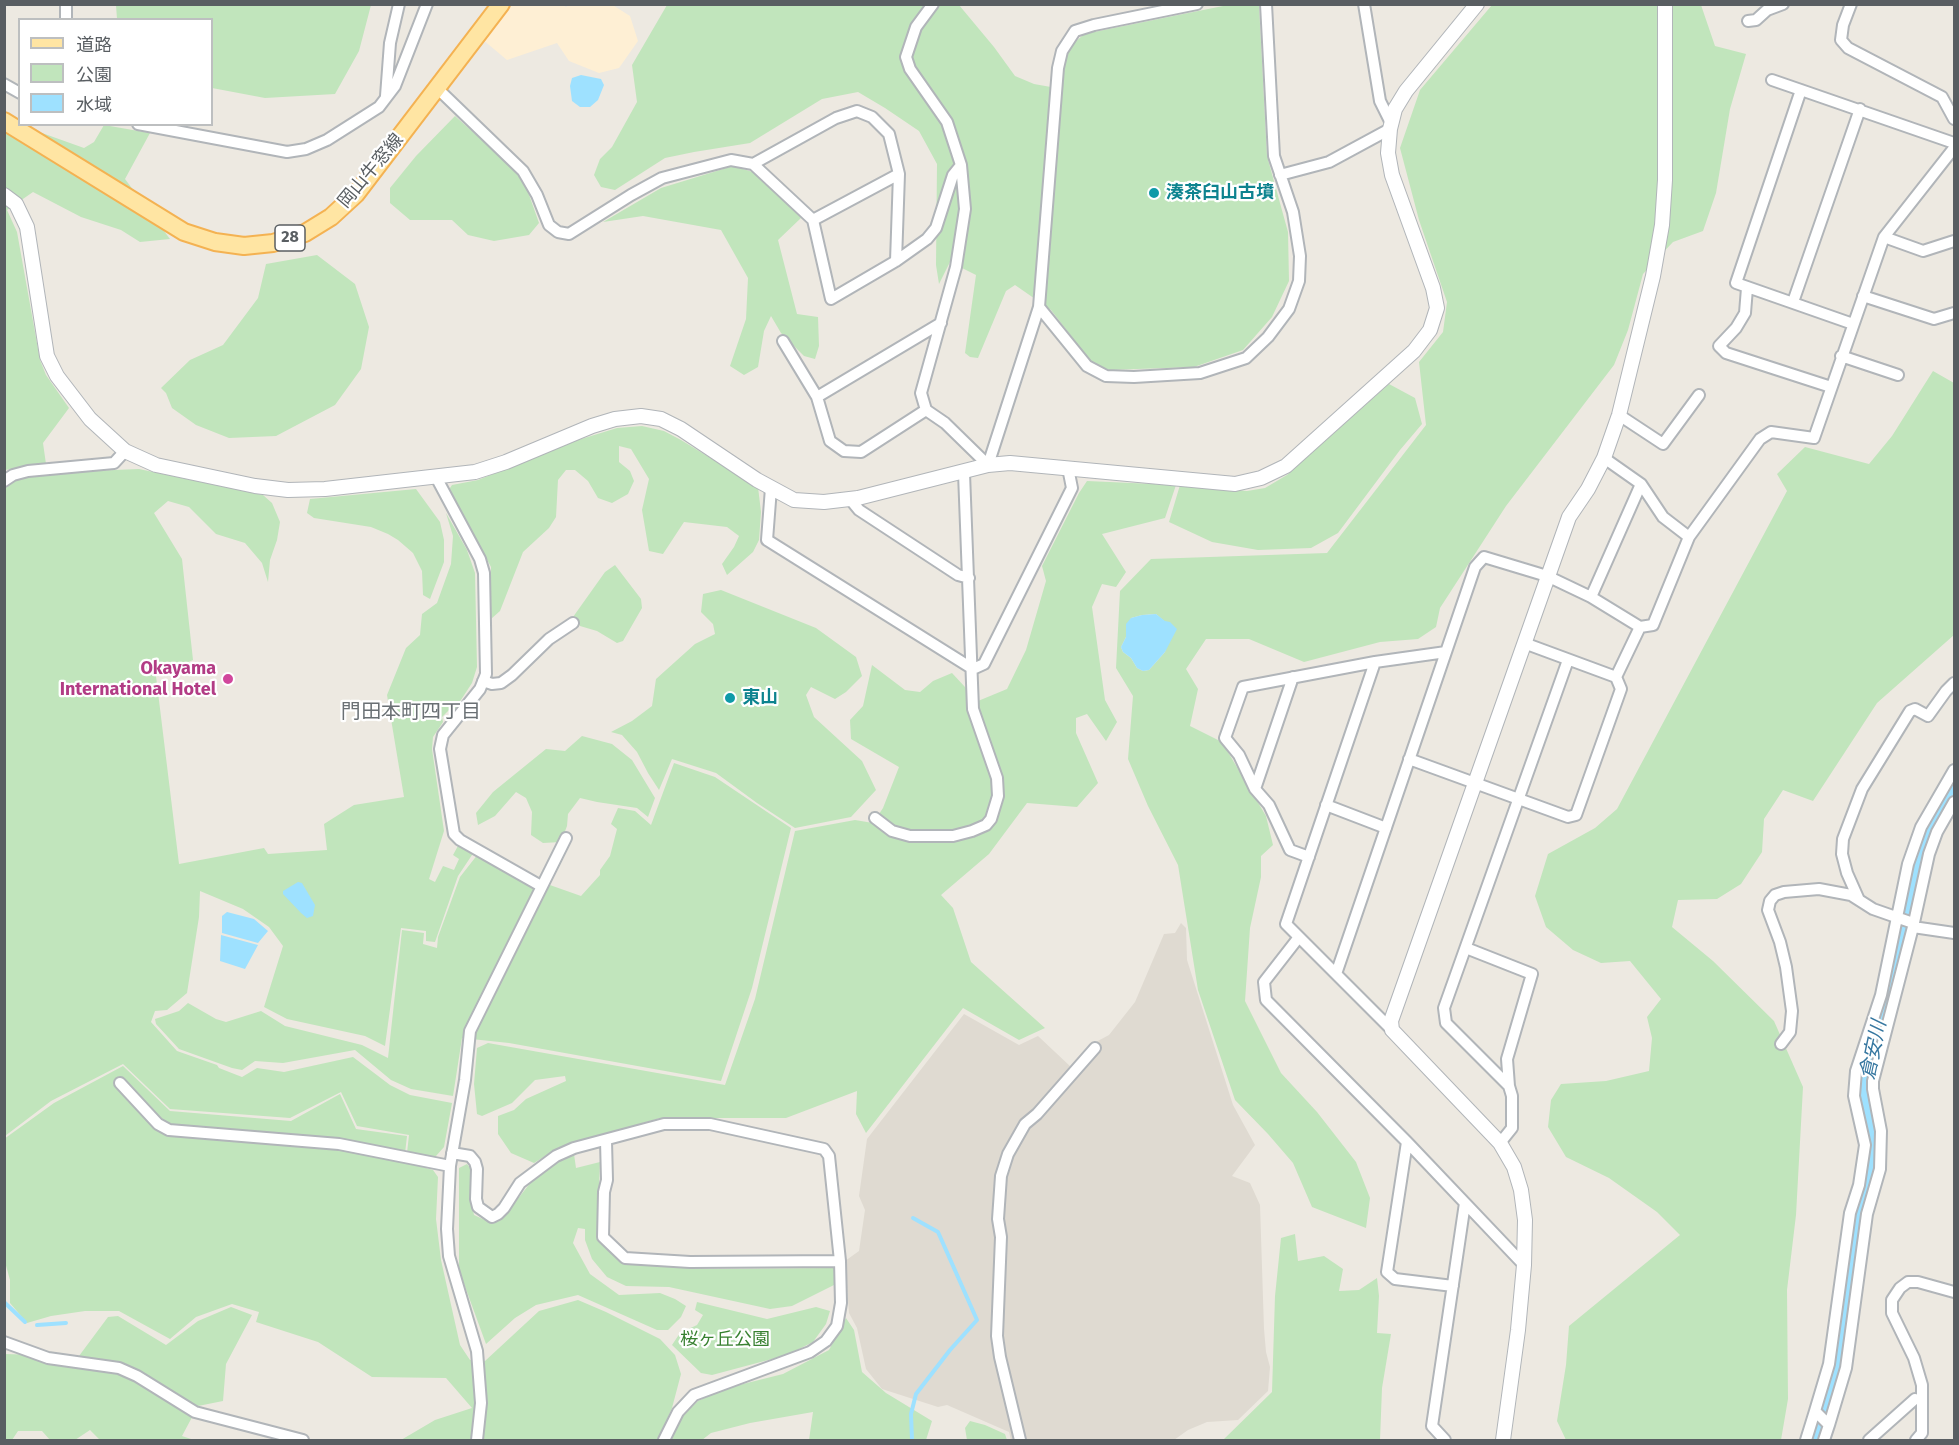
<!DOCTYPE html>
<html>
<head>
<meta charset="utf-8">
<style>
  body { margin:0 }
  #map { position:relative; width:1959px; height:1445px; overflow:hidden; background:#ede9e1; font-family:"Fira Sans","Noto Sans JP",sans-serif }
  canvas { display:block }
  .frame { position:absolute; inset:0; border:6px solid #595e62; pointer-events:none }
  .legend { position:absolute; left:18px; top:18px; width:195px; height:108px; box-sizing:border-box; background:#fff; border:2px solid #bdbfc0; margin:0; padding:8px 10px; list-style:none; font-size:18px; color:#595e62 }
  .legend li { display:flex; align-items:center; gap:12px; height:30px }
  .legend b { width:30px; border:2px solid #bdbfc0 }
</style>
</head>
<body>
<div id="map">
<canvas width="1959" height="1445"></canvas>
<div class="frame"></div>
<ul class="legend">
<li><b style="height:8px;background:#ffe5a3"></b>道路</li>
<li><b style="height:16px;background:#c1e5bc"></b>公園</li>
<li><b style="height:16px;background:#9ee1ff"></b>水域</li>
</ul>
</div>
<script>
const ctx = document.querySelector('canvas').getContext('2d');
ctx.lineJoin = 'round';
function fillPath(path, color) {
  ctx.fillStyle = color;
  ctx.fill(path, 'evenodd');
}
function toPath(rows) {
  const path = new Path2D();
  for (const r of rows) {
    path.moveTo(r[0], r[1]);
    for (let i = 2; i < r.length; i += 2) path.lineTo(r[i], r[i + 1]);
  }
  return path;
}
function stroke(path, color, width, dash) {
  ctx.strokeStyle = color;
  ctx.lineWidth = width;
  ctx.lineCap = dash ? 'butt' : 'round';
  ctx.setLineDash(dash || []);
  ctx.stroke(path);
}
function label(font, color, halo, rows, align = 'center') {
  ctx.font = font + ' "Fira Sans","Noto Sans JP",sans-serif';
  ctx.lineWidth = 4.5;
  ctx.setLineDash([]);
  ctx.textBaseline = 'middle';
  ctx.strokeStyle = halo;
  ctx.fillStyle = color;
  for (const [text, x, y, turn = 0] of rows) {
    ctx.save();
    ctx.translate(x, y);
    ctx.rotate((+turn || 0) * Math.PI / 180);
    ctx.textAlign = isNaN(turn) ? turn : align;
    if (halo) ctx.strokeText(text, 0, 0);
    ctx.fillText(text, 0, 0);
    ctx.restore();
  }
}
fillPath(toPath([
  [611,4,630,16,638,41,619,68,599,73,569,61,557,43,507,60,482,39,512,5,563,5,566,7,568,5]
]), '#feefd4');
fillPath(toPath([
  [1181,923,1186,928,1187,960,1233,1105,1255,1145,1232,1176,1250,1183,1260,1205,1264,1329,1266,1352,1270,1367,1268,1391,1238,1420,1207,1422,1188,1430,1174,1440,1011,1440,1009,1432,947,1405,938,1407,882,1389,866,1369,857,1328,849,1313,845,1261,859,1251,865,1210,859,1196,867,1139,964,1014,1019,1045,1038,1036,1071,1067,1094,1043,1109,1035,1135,1002,1164,934,1175,933]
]), '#dfdad1');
fillPath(toPath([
  [1233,4,1259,5,1267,156,1288,232,1289,281,1272,317,1243,350,1194,367,1109,370,1091,362,1051,310,1015,285,1006,291,978,358,970,357,965,353,976,275,950,262,939,284,936,265,937,164,919,131,885,108,858,92,822,99,750,143,694,152,665,158,615,190,601,187,594,175,600,159,612,147,637,102,632,65,667,5,959,5,994,47,1015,76,1034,84,1062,89,1064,60,1072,45,1084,34],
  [116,5,116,4,371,5,359,51,335,94,265,98,212,88,212,20,117,19],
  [1492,5,1701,5,1715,46,1746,54,1730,109,1716,193,1703,231,1673,242,1643,274,1628,330,1614,365,1506,506,1440,608,1436,627,1418,639,1380,642,1304,662,1249,639,1206,639,1186,669,1198,689,1190,726,1222,742,1266,816,1273,845,1261,856,1261,877,1250,928,1245,1001,1281,1073,1317,1112,1356,1162,1370,1198,1366,1228,1312,1207,1293,1163,1268,1134,1235,1100,1198,990,1178,865,1148,806,1128,759,1133,696,1116,668,1120,591,1151,559,1327,553,1426,425,1419,362,1443,332,1447,302,1419,220,1400,148,1420,90],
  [1156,614,1165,622,1170,622,1165,652,1149,670,1143,671,1137,668,1131,658,1123,652,1121,647,1126,637,1131,618,1142,615],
  [455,116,514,169,527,189,539,223,529,235,494,241,468,235,452,220,410,220,390,203,390,188,416,156],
  [104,125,150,133,125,179,170,239,140,242,121,230,81,217,33,192,7,210,17,232,40,360,46,375,69,408,43,443,46,464,5,470,4,128,24,141,42,133,84,148,94,142],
  [733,166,756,173,801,218,778,240,797,314,818,317,819,346,815,359,804,356,781,333,771,316,764,331,758,367,744,375,730,366,746,319,748,278,721,230,643,216,603,222,661,188],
  [317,255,355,284,369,327,361,369,335,405,276,436,229,438,196,425,172,408,166,393,161,388,190,360,223,345,258,298,266,264],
  [1933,371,1954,383,1954,635,1877,703,1813,801,1783,790,1764,819,1762,852,1741,884,1717,899,1678,900,1672,927,1713,961,1774,1021,1803,1087,1796,1215,1787,1290,1788,1399,1781,1440,1566,1440,1557,1421,1566,1365,1569,1326,1680,1235,1657,1212,1609,1178,1566,1157,1548,1127,1551,1100,1561,1084,1606,1081,1649,1071,1652,1038,1647,1017,1661,999,1630,961,1601,963,1573,950,1546,927,1535,896,1548,854,1595,828,1617,809,1787,491,1777,474,1805,447,1869,464,1892,436],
  [1389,384,1415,398,1422,424,1400,450,1338,533,1311,548,1258,550,1212,542,1169,522,1180,485,1247,491,1265,488,1287,475],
  [642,426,664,431,681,440,758,487,761,512,759,540,753,552,727,575,722,564,734,547,739,536,727,527,684,522,663,554,649,551,642,510,649,479,631,449,619,446,619,462,630,471,634,481,628,494,612,503,598,498,588,481,575,470,566,470,558,480,556,517,549,528,523,552,500,611,491,619,491,567,465,518,448,491,452,485,478,480,578,440,617,428],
  [139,469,263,495,272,503,280,522,277,540,270,560,268,582,262,563,245,543,216,534,189,507,168,501,154,513,182,559,193,660,156,676,179,864,264,848,268,854,327,850,324,824,354,805,404,797,387,695,406,648,420,635,422,614,437,603,451,564,453,536,446,513,467,550,475,573,477,667,472,683,455,709,449,710,442,717,443,722,433,737,432,749,444,831,429,879,435,882,443,866,454,870,459,859,453,855,459,844,474,852,458,876,435,942,426,941,426,931,401,928,385,1046,365,1036,287,1019,264,1007,283,946,269,927,243,909,200,891,199,917,187,993,167,1010,155,1011,151,1022,177,1051,217,1065,219,1068,242,1077,257,1068,284,1072,353,1057,390,1085,410,1095,452,1103,444,1147,436,1156,425,1158,407,1153,409,1135,357,1126,341,1092,290,1118,170,1109,123,1064,51,1101,5,1136,5,488,17,479,65,472],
  [1087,481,1176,485,1165,518,1102,534,1126,572,1116,587,1102,584,1092,607,1105,700,1117,722,1106,741,1087,714,1076,718,1076,733,1098,783,1077,807,1027,803,989,854,941,895,953,908,971,962,1045,1028,1019,1040,963,1008,866,1133,856,1114,857,1091,786,1118,660,1118,558,1148,534,1163,511,1153,498,1134,498,1116,514,1110,526,1099,566,1081,565,1076,535,1080,512,1103,482,1116,477,1114,474,1084,477,1048,488,1043,725,1085,755,999,795,831,855,820,873,823,883,808,899,767,851,739,850,720,863,706,872,665,905,690,920,692,933,681,952,673,978,701,1007,689,1026,650,1046,581,1042,566,1079,493],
  [416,489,440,522,444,540,444,562,430,599,423,595,422,571,413,553,398,540,388,534,371,527,314,518,307,513,310,499],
  [615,565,641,599,642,608,623,641,617,643,597,631,580,626,573,617,605,572],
  [721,590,816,628,856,657,862,676,846,692,835,699,811,687,806,695,814,717,862,761,876,790,851,817,795,828,757,803,716,773,672,759,659,790,648,773,637,752,622,735,611,732,632,721,652,706,656,679,695,644,715,634,713,624,701,612,703,594],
  [582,736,612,744,632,760,655,798,648,817,637,808,597,802,580,798,568,814,567,826,561,842,543,843,531,835,532,812,526,798,516,792,495,816,478,825,476,813,493,792,546,749,565,751],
  [674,763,715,777,791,828,752,988,721,1081,509,1043,462,1038,453,1096,411,1089,391,1080,355,1050,283,1063,255,1061,242,1070,232,1068,179,1049,156,1024,155,1019,179,1011,188,1003,216,1019,226,1022,261,1011,285,1026,362,1045,388,1058,402,930,424,933,423,944,437,948,438,937,460,877,478,854,547,884,581,896,600,875,600,870,610,856,617,829,611,824,618,808,635,811,651,825],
  [123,1066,170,1111,291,1121,340,1094,356,1129,407,1136,404,1162,433,1170,438,1177,436,1219,441,1260,460,1345,470,1360,485,1361,539,1311,578,1300,606,1312,660,1339,675,1355,681,1374,672,1408,658,1440,401,1440,435,1420,472,1408,446,1378,372,1377,318,1342,256,1322,259,1312,232,1304,196,1317,170,1339,119,1311,85,1311,51,1316,27,1323,10,1303,10,1280,5,1262,4,1139,54,1103],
  [574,1154,576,1168,600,1162,597,1240,623,1264,706,1269,834,1268,834,1285,792,1306,770,1309,669,1287,626,1286,607,1277,592,1259,585,1240,585,1229,578,1228,573,1243,590,1274,619,1295,660,1293,675,1299,686,1306,681,1317,668,1330,657,1330,578,1295,536,1305,515,1318,486,1344,459,1270,459,1168,467,1164,471,1169,471,1200,474,1215,487,1221,502,1219,531,1182,558,1161],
  [1295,1234,1298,1261,1324,1256,1343,1269,1339,1291,1359,1290,1377,1278,1379,1296,1377,1333,1391,1334,1382,1388,1380,1440,1223,1440,1272,1392,1275,1296,1281,1238],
  [697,1302,767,1319,816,1307,830,1311,826,1324,813,1342,787,1355,712,1375,701,1373,672,1345,680,1333,697,1325,703,1315,695,1310],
  [231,1307,252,1315,226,1364,223,1401,198,1406,182,1436,194,1440,100,1440,90,1430,75,1440,50,1440,42,1431,18,1431,12,1440,5,1440,4,1354,79,1356,108,1317,118,1316,166,1345,198,1321],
  [846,1318,854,1330,862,1372,886,1393,932,1421,926,1440,809,1440,813,1412,750,1423,711,1433,702,1440,670,1440,682,1417,698,1401,727,1388,783,1374,829,1350],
  [970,1421,985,1425,1005,1434,1007,1440,967,1440,965,1428]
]), '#c1e5bc');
fillPath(toPath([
  [581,75,601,79,604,85,598,100,590,107,580,107,572,101,570,86,572,78],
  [1156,614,1165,621,1170,622,1177,629,1165,652,1149,670,1143,671,1137,668,1131,658,1123,652,1121,647,1126,637,1126,624,1131,618,1142,615],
  [298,882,302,883,315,905,313,916,307,918,301,913,283,894,283,891],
  [227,912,254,919,268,931,258,943,222,933,222,916],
  [221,935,258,945,245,969,220,961]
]), '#9ee1ff');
stroke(toPath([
  [4,1302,25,1322],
  [37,1325,66,1323],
  [912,1440,911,1414,916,1394,950,1350,977,1320,938,1232,913,1218]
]), '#9ee1ff', 4);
stroke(toPath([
  [1908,912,1917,857,1932,824,1954,788],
  [1861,1205,1875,1146,1865,1087,1868,1068,1903,931],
  [1814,1440,1840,1359,1858,1224]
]), '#9ee1ff', 22);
const minor = toPath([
  [933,4,916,27,906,57,910,69,947,122,961,165,965,209,956,267,921,393,926,410,945,423,988,465,1039,307,1058,68,1062,51,1075,31,1094,25,1197,4],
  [1364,4,1380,101,1391,123],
  [1851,4,1843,25,1841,40,1848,48,1942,97,1954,119],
  [66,20,66,4],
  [1748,21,1756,20,1767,10,1783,4],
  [1772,80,1801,90],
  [4,84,20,93],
  [438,89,523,171,537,195,549,225,558,232,569,234,631,195,662,178,731,160,753,164,813,220,831,299,896,261,927,239,936,228,953,175,961,165],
  [386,96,390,43,399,4],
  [138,124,287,152,306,149,327,140,379,107,395,86,427,4],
  [753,164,836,118,857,111,872,117,889,134,899,174,896,261],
  [1280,175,1329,162,1390,129],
  [813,220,899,174],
  [1884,237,1923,251,1954,241],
  [1747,288,1745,313,1736,328,1719,346,1726,353,1831,387],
  [1863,296,1934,319,1954,313],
  [1793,302,1860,109],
  [1039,307,1087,366,1106,376,1134,377,1200,373,1246,358,1268,337,1289,309,1299,281,1300,256,1293,212,1274,156,1266,4],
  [1853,324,1736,283,1801,90,1954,143],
  [783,341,817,397,830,441,844,451,861,452,926,410],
  [1841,356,1898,375],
  [817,397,941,323],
  [1619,415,1663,444,1699,395],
  [1604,458,1641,484,1663,517,1689,537],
  [436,477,480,559,484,573,486,674,480,689,443,735,440,749,454,834,460,840,541,886],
  [4,481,13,475,28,471,114,463,125,451],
  [771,488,767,540,973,669],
  [850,499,859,510,958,575,969,578],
  [1591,597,1641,484],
  [1524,643,1616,677],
  [973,669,984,664,1072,488,1068,468],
  [483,681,492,684,501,683,512,675,549,639,573,623],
  [1409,759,1568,817,1576,815,1621,689,1616,677,1640,627],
  [1255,789,1293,677],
  [1326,805,1386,828],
  [875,818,892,831,910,836,953,836,972,831,986,825,991,819,998,796,997,778,973,709,964,473],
  [1309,857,1290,850,1269,805,1255,789,1239,755,1225,738,1243,687,1375,662],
  [1859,900,1847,873,1842,854,1843,839,1862,789,1910,711,1915,709,1928,716,1946,691,1954,683],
  [1913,927,1954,933],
  [1299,937,1264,982,1266,1000,1407,1142,1524,1265],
  [1466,948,1532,974,1507,1059,1509,1086,1512,1096,1512,1128,1500,1143],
  [1336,974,1446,652],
  [1392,1030,1286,924,1375,662,1446,652,1475,567,1484,557,1547,576,1591,597,1640,627,1653,625,1689,537,1760,439,1771,432,1814,438,1884,237,1954,148],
  [1781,1044,1790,1032,1792,1011,1786,967,1780,942,1768,910,1770,901,1775,895,1784,892,1819,889,1851,895,1873,909,1913,923],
  [120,1083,158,1124,169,1130,339,1144,450,1166],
  [1509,1086,1446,1023,1444,1008,1568,660],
  [606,1141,607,1180,604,1192,603,1237,625,1258,690,1262,840,1261],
  [1407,1142,1387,1272,1395,1279,1453,1286],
  [452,1153,470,1156,475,1162,477,1169,476,1199,478,1207,492,1217,498,1214,504,1208,520,1183,556,1156,574,1148,664,1124,710,1124,824,1149,829,1156,840,1261,841,1303,837,1326,826,1341,810,1352,694,1395,678,1412,664,1440],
  [4,1342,48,1358,119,1368,137,1376,195,1412,303,1440],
  [1829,1425,1846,1368,1867,1214,1880,1169,1881,1131,1873,1089,1873,1081,1913,927,1929,854,1937,832,1954,802],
  [477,1440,481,1403,477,1351,449,1256,447,1229,450,1166,465,1080,470,1031,566,838],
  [1020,1440,1000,1357,997,1336,1001,1237,998,1219,1001,1176,1008,1154,1025,1124,1037,1114,1095,1048],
  [1445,1440,1432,1426,1465,1203],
  [1806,1440,1815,1411],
  [1824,1440,1829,1425,1815,1411,1829,1364,1850,1213,1859,1185,1865,1145,1854,1096,1856,1071,1881,995,1908,864,1921,827,1954,770],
  [1869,1440,1915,1399],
  [1916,1440,1922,1433,1922,1385,1914,1358,1892,1313,1892,1300,1900,1288,1908,1282,1918,1282,1954,1292]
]);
const tertiary = toPath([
  [4,195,16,204,27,227,47,356,57,376,90,419,125,451,156,465,255,486,288,490,325,489,475,472,506,462,592,426,615,419,641,416,661,419,681,429,757,480,794,500,824,502,858,498,988,465,1010,463,1235,484,1261,478,1286,466,1414,351,1430,330,1437,308,1433,288,1392,175,1388,153,1390,129,1395,109,1406,91,1477,4],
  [1503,1440,1518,1330,1524,1265,1525,1220,1521,1190,1514,1167,1500,1143,1392,1030,1391,1021,1569,517,1588,489,1604,458,1619,415,1653,276,1662,225,1665,180,1665,4]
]);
const primary = toPath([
  [4,121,184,232,215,242,244,246,273,243,305,233,331,217,356,194,501,4]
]);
stroke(minor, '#b1b5b9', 14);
stroke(tertiary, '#b1b5b9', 16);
stroke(primary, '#f4b252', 20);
stroke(minor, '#fff', 10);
stroke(tertiary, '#fff', 14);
stroke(primary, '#ffe5a3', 16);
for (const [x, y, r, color] of [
  [1154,193,6,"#0f9aa8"],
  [228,679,6,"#d1479c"],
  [730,698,6,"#0f9aa8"]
]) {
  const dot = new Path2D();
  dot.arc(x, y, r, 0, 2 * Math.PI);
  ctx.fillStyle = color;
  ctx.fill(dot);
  stroke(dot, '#fff', 2);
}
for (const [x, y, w] of [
  [290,238,30]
]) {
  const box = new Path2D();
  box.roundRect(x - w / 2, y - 13, w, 26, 4.5);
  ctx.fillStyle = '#fff';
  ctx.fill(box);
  stroke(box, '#595e62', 1.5);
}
label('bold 16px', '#595e62', null, [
  ["28",290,238]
]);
label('18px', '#595e62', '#fff', [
  ["岡山牛窓線",371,171,-50]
]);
label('bold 18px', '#0d838f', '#fff', [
  ["湊茶臼山古墳",1166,193],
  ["東山",742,698]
], 'left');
label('bold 18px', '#b23c85', '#fff', [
  ["Okayama",216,669],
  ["International Hotel",216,690]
], 'right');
label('18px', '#388131', '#fff', [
  ["桜ヶ丘公園",725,1340]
]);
label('20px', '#6a7074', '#fff', [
  ["門田本町四丁目",411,712]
]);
label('italic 20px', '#3677a0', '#fff', [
  ["倉安川",1874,1050,-78]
]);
</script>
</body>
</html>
